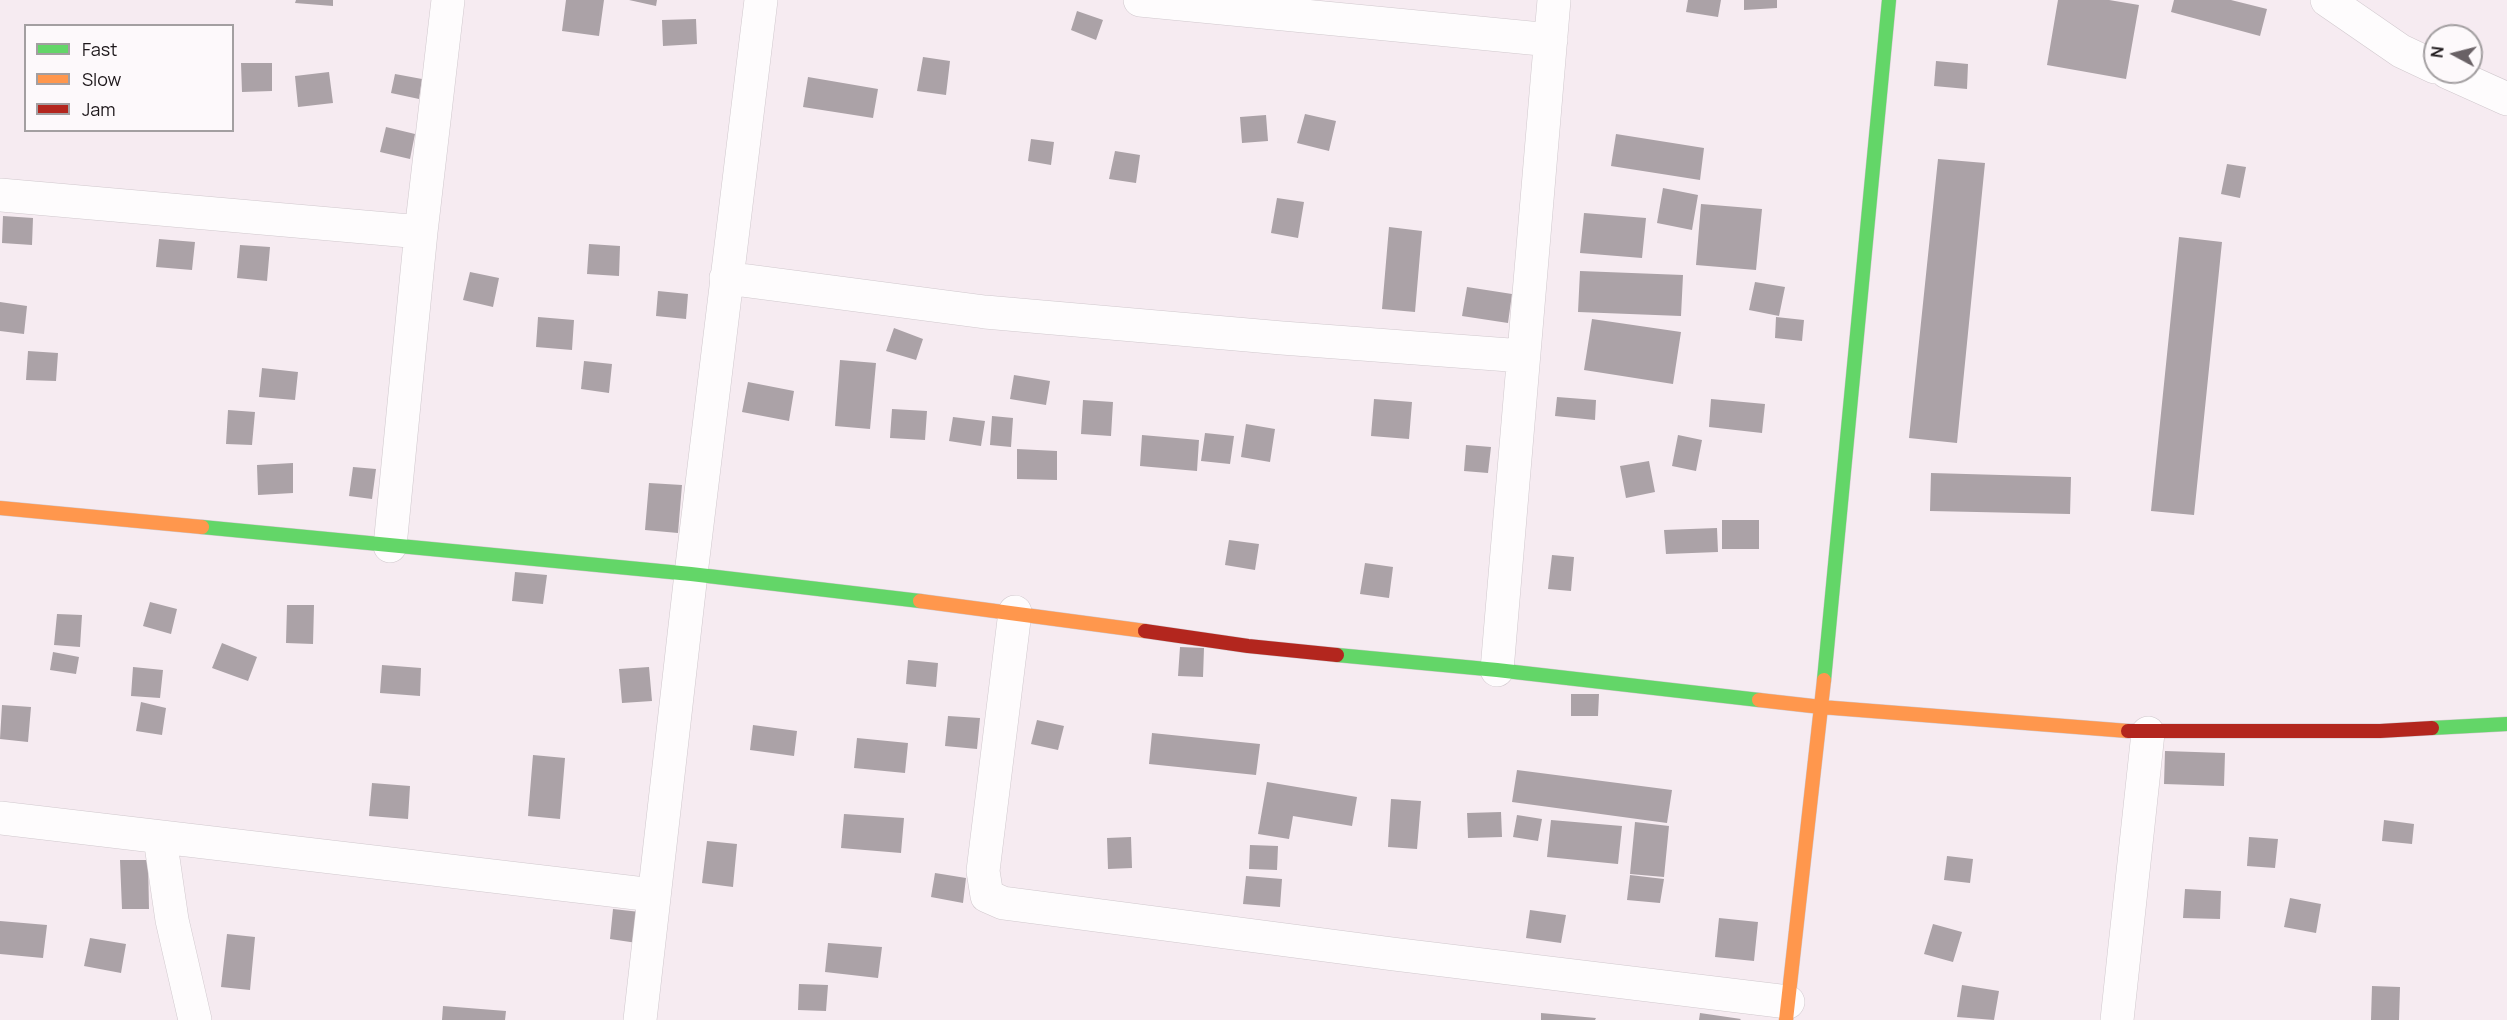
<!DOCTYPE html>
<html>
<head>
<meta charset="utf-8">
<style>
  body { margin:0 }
  #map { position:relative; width:2507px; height:1020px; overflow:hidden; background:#f6ebf1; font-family:Manrope,sans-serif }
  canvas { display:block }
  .legend { position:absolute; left:24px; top:24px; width:210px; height:108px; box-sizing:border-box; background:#fdf9fb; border:2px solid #a39fa1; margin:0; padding:8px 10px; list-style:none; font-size:18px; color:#1d171a }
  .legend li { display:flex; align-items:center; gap:12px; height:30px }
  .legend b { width:30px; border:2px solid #a39fa1 }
  .north { position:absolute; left:2423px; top:24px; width:60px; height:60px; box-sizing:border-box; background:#fdf9fb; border:2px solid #a39fa1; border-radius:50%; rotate:277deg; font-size:16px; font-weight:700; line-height:24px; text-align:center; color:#1d171a }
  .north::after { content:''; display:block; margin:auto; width:21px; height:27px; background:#696165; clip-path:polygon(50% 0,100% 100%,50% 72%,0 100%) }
</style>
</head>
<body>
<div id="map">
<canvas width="2507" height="1020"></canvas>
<ul class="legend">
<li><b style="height:8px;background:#63d668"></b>Fast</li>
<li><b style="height:8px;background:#ff974d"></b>Slow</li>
<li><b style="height:8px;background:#b3261e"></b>Jam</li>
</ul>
<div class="north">N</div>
</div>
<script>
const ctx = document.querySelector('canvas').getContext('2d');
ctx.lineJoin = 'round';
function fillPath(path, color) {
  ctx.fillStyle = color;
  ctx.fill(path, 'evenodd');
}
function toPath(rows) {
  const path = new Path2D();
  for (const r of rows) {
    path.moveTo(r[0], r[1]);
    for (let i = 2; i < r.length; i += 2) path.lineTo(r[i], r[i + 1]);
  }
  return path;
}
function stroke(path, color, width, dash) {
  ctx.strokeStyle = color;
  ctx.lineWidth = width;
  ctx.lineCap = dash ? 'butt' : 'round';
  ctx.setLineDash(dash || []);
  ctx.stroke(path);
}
fillPath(toPath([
  [296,0,333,0,333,6,295,3],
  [566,0,604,0,599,36,562,31],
  [629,0,657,0,656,6],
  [1688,0,1721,0,1718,17,1686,12],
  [1744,0,1777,0,1777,8,1744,10],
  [2058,0,2109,0,2139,5,2126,79,2047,65],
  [2174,0,2231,0,2267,9,2260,36,2171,12],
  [1077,11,1103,20,1096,40,1071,30],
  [696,19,697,44,663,46,662,20],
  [923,57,950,61,946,95,917,91],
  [1936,61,1968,64,1967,89,1934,86],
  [241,63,272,63,272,91,242,92],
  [329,72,333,103,298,107,295,76],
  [395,74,422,79,419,99,391,93],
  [808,77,878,89,873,118,803,107],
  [1305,114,1336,121,1329,151,1297,143],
  [1266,115,1268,141,1242,143,1240,117],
  [386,127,415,134,410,159,380,152],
  [1616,134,1704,148,1700,180,1611,166],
  [1031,139,1054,142,1051,165,1028,161],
  [1115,151,1140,155,1136,183,1109,179],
  [1938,159,1985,163,1957,443,1909,438],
  [2227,164,2246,167,2240,198,2221,194],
  [1663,188,1698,195,1692,230,1657,223],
  [1277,198,1304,202,1298,238,1271,233],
  [1701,204,1762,209,1756,270,1696,265],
  [1584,213,1646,218,1642,258,1580,253],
  [3,216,33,218,32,245,2,243],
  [1389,227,1422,231,1415,312,1382,309],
  [2179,237,2222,242,2194,515,2151,511],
  [159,239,195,242,192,270,156,267],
  [589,244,620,246,619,276,587,274],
  [240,245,270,247,267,281,237,278],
  [1580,271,1683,275,1681,316,1578,312],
  [470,272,499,278,493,307,463,300],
  [1755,282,1785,287,1779,316,1749,310],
  [1467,287,1512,294,1508,323,1462,316],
  [658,291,688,294,686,319,656,316],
  [0,302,27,306,24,334,0,331],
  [538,317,574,320,572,350,536,347],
  [1776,317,1804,320,1802,341,1775,338],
  [1592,319,1681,332,1673,384,1584,370],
  [894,328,923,339,916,360,886,351],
  [28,351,58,353,56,381,26,380],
  [840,360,876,363,870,429,835,426],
  [584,361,612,364,609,393,581,389],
  [262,368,298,372,295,400,259,397],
  [1014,375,1050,381,1046,405,1010,399],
  [748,382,794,391,789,421,742,412],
  [1557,397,1596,400,1595,420,1555,416],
  [1374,399,1412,402,1409,439,1371,436],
  [1711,399,1765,404,1762,433,1709,427],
  [1083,400,1113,402,1111,436,1081,434],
  [892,409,927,411,925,440,890,438],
  [228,410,255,412,252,445,226,444],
  [992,416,1013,418,1011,447,990,445],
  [953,417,985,421,981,446,949,441],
  [1246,424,1275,429,1270,462,1241,457],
  [1205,433,1234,436,1230,464,1201,461],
  [1142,435,1199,440,1197,471,1140,466],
  [1678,435,1702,440,1696,471,1672,466],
  [1466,445,1491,447,1488,473,1464,471],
  [1017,449,1057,451,1057,480,1017,479],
  [1649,461,1655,492,1626,498,1620,466],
  [293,463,293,493,258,495,257,465],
  [353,467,376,469,372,499,349,496],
  [1931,473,2071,477,2070,514,1930,511],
  [649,483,682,485,678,533,645,530],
  [1722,520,1759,520,1759,549,1722,549],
  [1717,528,1718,552,1666,554,1664,530],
  [1229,540,1259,544,1255,570,1225,565],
  [1552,555,1574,557,1571,591,1548,589],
  [1365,563,1393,567,1389,598,1360,594],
  [515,572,547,575,543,604,512,601],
  [150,602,177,609,171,634,143,626],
  [287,605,314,605,313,644,286,643],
  [57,614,82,615,80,647,54,645],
  [222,643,257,657,248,681,212,668],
  [1180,647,1204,648,1203,677,1178,676],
  [53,652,79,657,76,674,50,670],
  [908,660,938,663,936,687,906,684],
  [382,665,421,668,420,696,380,693],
  [133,667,163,670,160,698,131,696],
  [649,667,652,701,622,703,619,669],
  [1571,694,1599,694,1598,716,1571,716],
  [141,702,166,708,162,735,136,731],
  [2,705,31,707,28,742,0,739],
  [948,716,980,718,977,749,945,746],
  [1037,720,1064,726,1058,750,1031,744],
  [753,725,797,731,794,756,750,750],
  [1152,733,1260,744,1256,775,1149,764],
  [857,738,908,743,905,773,854,768],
  [2165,751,2225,753,2224,786,2164,784],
  [533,755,565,758,560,819,528,816],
  [1517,770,1672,790,1667,823,1512,802],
  [1267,782,1357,797,1352,826,1293,816,1289,839,1258,834],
  [372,783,410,786,408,819,369,816],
  [1391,799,1421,801,1417,849,1388,847],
  [1501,812,1502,837,1468,838,1467,813],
  [844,814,904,818,901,853,841,848],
  [1517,815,1542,819,1538,841,1513,837],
  [1551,820,1622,826,1618,864,1547,857],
  [2384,820,2414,824,2412,844,2382,841],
  [1635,822,1669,826,1664,877,1630,874],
  [1131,837,1132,868,1108,869,1107,838],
  [2249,837,2278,839,2275,868,2247,866],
  [707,841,737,844,733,887,702,883],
  [1250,845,1278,846,1277,870,1249,869],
  [1947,856,1973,859,1970,883,1944,880],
  [120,860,148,860,149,909,122,909],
  [935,873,966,878,963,903,931,897],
  [1630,875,1664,879,1660,903,1627,900],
  [1246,876,1282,879,1280,907,1243,904],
  [2185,889,2221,891,2220,919,2183,918],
  [2290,898,2321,904,2316,933,2284,927],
  [613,909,640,912,637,943,610,939],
  [1530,910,1566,915,1561,943,1526,938],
  [1719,918,1758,922,1754,961,1715,957],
  [0,921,47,925,43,958,0,954],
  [1933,924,1962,932,1953,962,1924,954],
  [227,934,255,937,250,990,221,987],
  [90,938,126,944,121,973,84,966],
  [828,943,882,947,878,978,825,972],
  [799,984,828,985,826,1011,798,1010],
  [1962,985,1999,991,1994,1020,1957,1017],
  [2372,986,2400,987,2399,1020,2371,1020],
  [443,1006,506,1011,505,1020,442,1020],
  [1541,1013,1596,1018,1595,1020,1541,1020],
  [1700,1013,1741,1019,1740,1020,1699,1020]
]), '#aba2a7');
const street = toPath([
  [1140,0,1551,40],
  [2327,0,2401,51,2435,67],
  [2447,72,2507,99],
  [0,195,421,232],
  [726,278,985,312,1282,338,1523,356],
  [390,546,421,232,448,0],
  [1015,612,983,871,987,896,1003,903,1393,954,1788,1002],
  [1497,670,1554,0],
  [0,818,653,895],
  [160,838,172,920,195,1020],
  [640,1020,691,574,761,0],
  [2117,1020,2148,733]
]);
const fast = toPath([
  [202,527,691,574,920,601],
  [1337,655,1497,670,1759,700],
  [1824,680,1889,0],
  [2432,728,2507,724]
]);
const slow = toPath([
  [0,508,202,527],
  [920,601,1145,631],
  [1759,700,1821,707,2128,731],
  [1786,1020,1824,680]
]);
const jam = toPath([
  [1145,631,1248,646,1337,655],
  [2128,731,2380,731,2432,728]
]);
stroke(street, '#d0c8cd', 34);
stroke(fast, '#d0c8cd', 15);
stroke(slow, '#d0c8cd', 15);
stroke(jam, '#d0c8cd', 15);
stroke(street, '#fefcfd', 33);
stroke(fast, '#63d668', 14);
stroke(slow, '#ff974d', 14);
stroke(jam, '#b3261e', 14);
</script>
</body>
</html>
